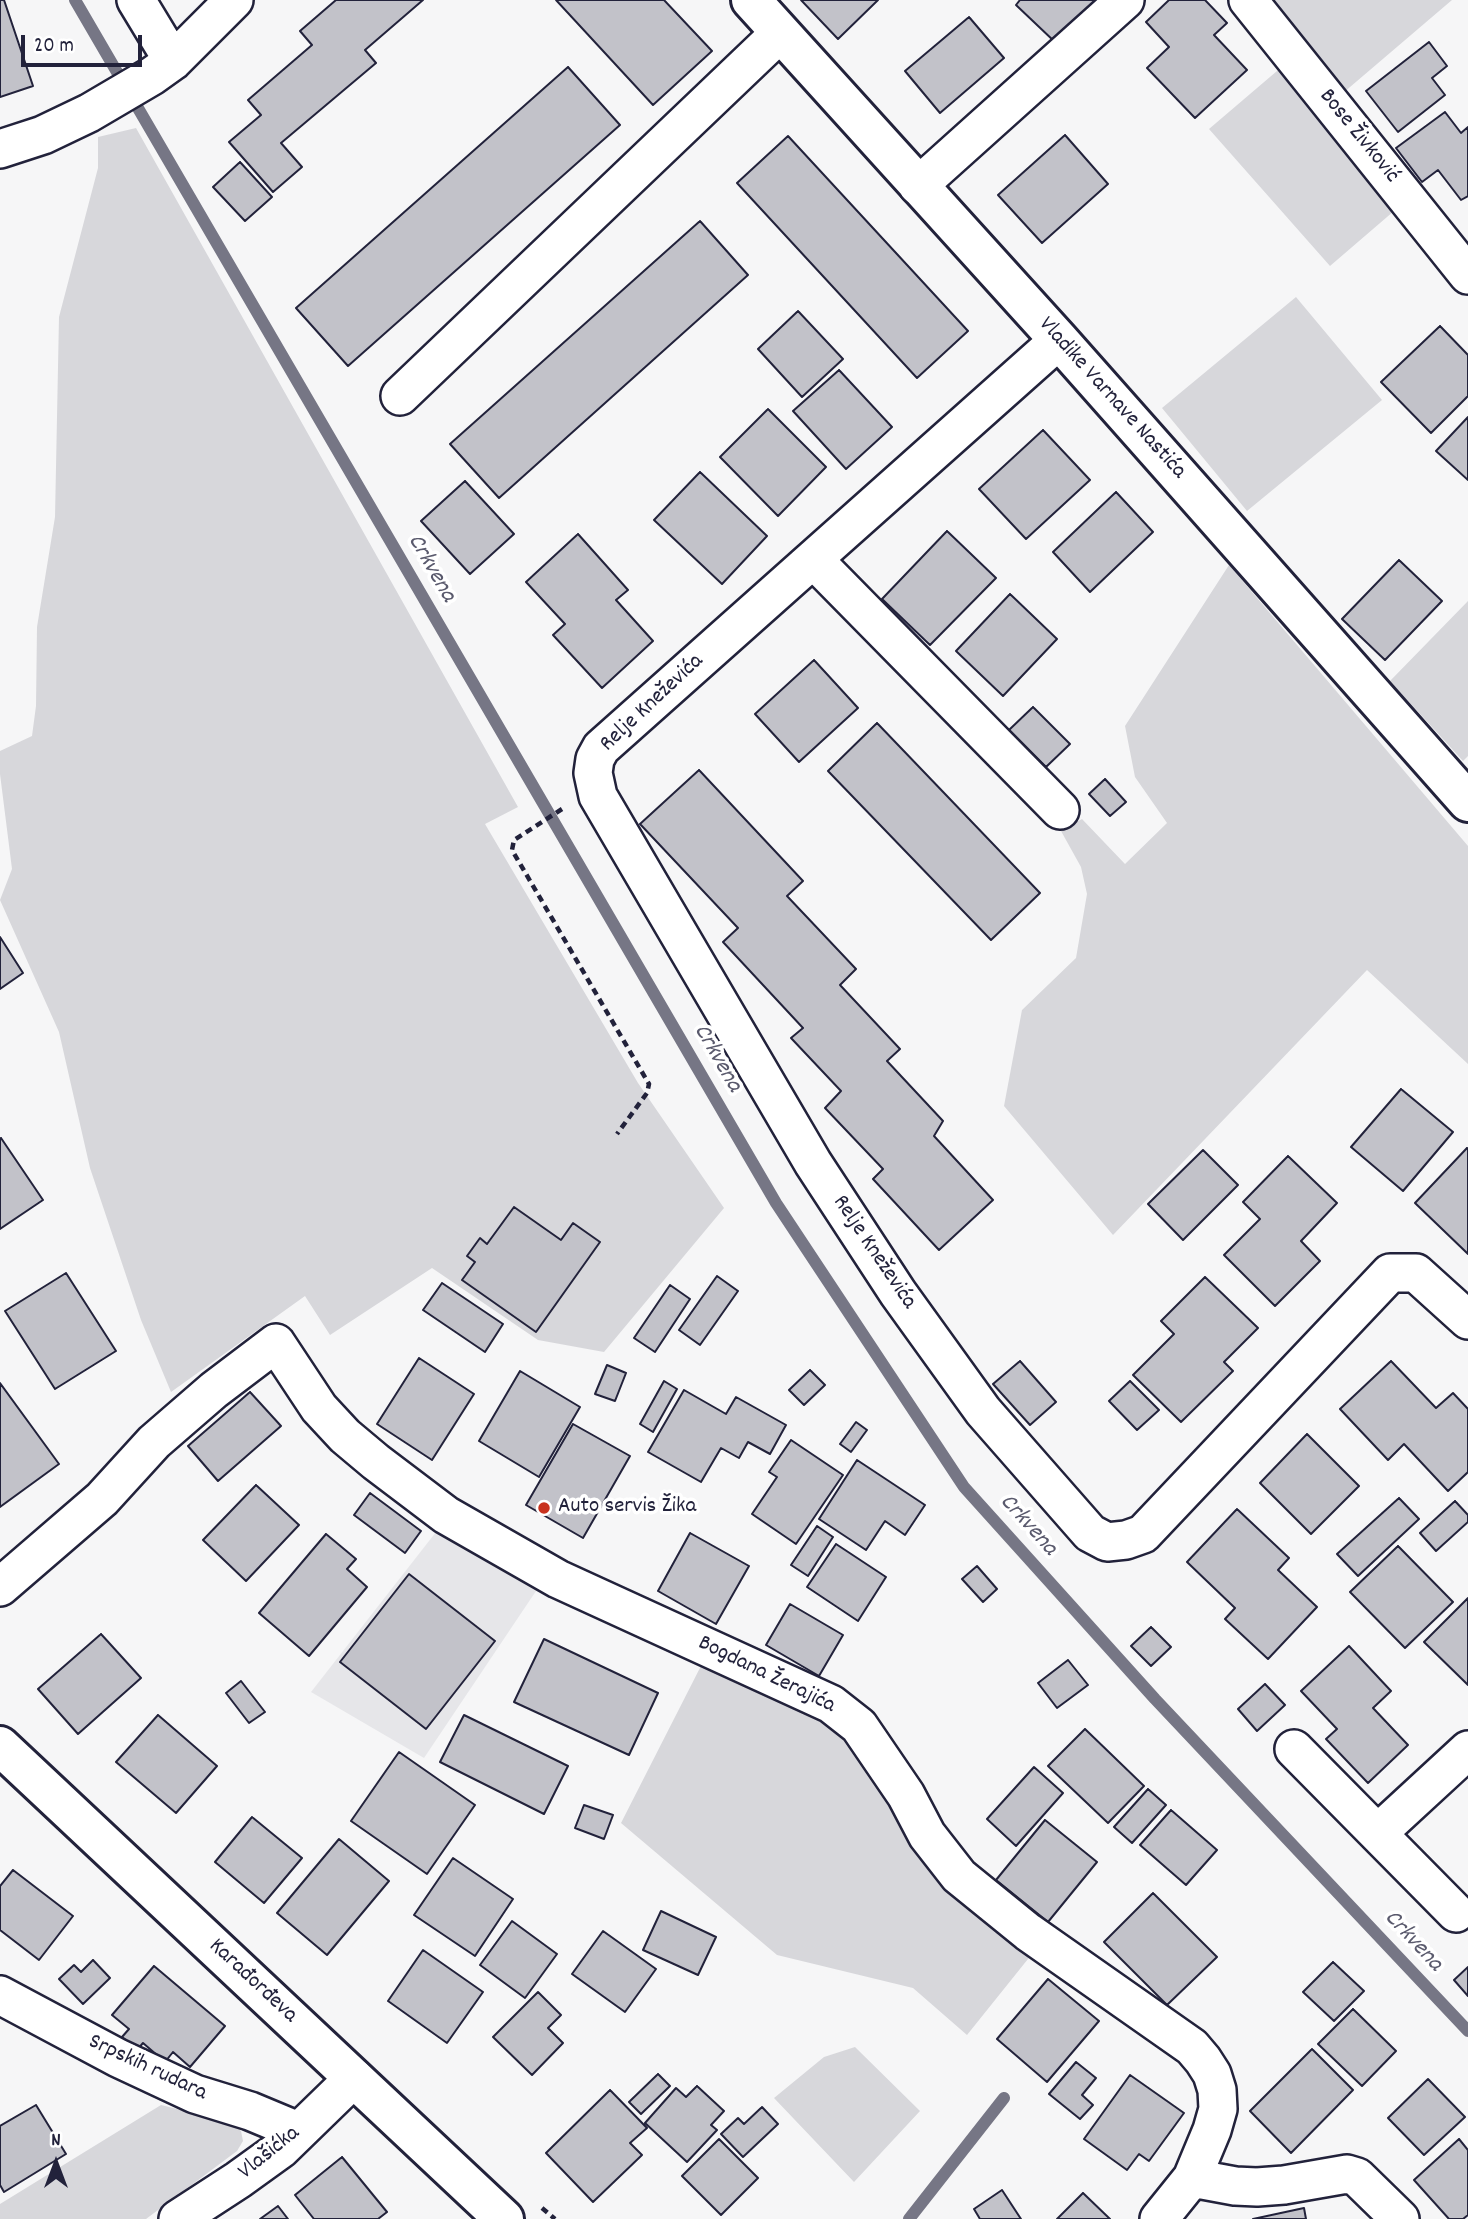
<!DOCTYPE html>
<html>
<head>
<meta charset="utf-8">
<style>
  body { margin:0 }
  #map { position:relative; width:1468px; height:2219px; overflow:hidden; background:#f6f6f7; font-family:Dekko,sans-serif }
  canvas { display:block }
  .north { position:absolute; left:21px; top:2128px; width:70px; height:70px; -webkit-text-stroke:5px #fff; paint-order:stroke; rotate:0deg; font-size:19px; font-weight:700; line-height:28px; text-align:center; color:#22223b }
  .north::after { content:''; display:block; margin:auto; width:24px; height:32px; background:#22223b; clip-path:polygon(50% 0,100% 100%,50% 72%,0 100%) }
  .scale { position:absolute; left:21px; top:35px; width:121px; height:32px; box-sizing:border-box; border:4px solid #22223b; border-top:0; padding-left:9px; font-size:21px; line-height:24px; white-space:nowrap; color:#22223b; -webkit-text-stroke:5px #fff; paint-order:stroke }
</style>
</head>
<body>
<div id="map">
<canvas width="1468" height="2219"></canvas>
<div class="north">N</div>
<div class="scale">20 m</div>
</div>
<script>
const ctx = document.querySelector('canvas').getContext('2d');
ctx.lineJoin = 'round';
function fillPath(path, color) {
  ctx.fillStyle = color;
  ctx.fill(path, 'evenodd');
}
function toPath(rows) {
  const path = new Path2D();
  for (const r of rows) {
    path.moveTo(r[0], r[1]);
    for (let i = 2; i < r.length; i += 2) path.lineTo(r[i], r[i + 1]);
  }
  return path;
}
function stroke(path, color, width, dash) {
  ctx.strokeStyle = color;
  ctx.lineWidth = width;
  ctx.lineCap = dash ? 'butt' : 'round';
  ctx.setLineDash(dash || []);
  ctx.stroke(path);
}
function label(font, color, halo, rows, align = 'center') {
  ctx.font = font + ' Dekko,sans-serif';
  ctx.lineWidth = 7;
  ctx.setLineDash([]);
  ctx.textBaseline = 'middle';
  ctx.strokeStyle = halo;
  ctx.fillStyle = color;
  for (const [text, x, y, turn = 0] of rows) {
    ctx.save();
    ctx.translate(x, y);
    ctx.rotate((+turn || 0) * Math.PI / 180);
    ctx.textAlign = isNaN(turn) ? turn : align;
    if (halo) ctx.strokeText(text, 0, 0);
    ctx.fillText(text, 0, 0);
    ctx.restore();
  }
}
fillPath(toPath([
  [436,1532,536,1591,424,1758,311,1692]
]), '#e6e6e9');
fillPath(toPath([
  [1272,0,1452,0,1343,93],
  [1284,65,1394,211,1330,266,1209,129],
  [136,128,518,807,485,824,638,1083,724,1208,604,1352,538,1340,432,1268,330,1335,305,1296,171,1392,141,1320,90,1168,59,1032,0,900,12,869,0,774,0,751,32,736,36,706,37,627,55,517,59,317,98,168,98,137],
  [1296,297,1382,400,1247,511,1162,408],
  [1229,565,1468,846,1468,1064,1367,970,1113,1235,1004,1106,1022,1010,1076,958,1087,894,1081,867,1061,831,1082,819,1125,864,1167,823,1135,777,1125,726],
  [1468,601,1468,756,1463,761,1390,681],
  [704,1660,838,1727,1032,1954,967,2035,913,1988,777,1955,621,1823],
  [855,2047,920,2111,854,2182,774,2098,824,2057],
  [161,2105,234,2123,241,2131,243,2141,237,2151,146,2219,0,2219,0,2204]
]), '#d7d7db');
stroke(toPath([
  [75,0,776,1203,964,1487,1155,1699,1468,2031],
  [909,2219,1004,2098]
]), '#767685', 12);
const building = toPath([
  [0,0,4,0,33,86,0,97,0,0],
  [336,0,423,0,365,50,376,63,281,143,302,167,273,192,229,142,261,115,248,100,312,45,300,31,336,0],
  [556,0,664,0,712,51,653,105,556,0],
  [801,0,878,0,838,39,801,0],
  [1020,0,1094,0,1097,3,1056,43,1016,5,1020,0],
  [1169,0,1205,0,1227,23,1214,35,1247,70,1195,118,1147,68,1169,47,1146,22,1169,0],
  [969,17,1004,58,940,113,905,71,969,17],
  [1429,42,1447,66,1432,78,1445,95,1398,132,1366,91,1429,42],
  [568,67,620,125,348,366,296,308,568,67],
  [1445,112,1461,133,1468,127,1468,196,1461,200,1438,170,1422,182,1396,148,1445,112],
  [1065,135,1108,184,1042,243,998,195,1065,135],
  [788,136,968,331,917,378,737,183,788,136],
  [240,162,272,197,245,221,213,187,240,162],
  [700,221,748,275,499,498,450,444,700,221],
  [798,311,843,359,802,397,758,349,798,311],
  [1440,326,1468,355,1468,396,1431,433,1381,382,1440,326],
  [839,370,892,427,846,469,793,411,839,370],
  [768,409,826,467,778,516,720,457,768,409],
  [1468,417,1468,480,1436,451,1468,417],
  [1043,430,1090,480,1026,539,979,489,1043,430],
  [700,472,767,536,722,584,654,520,700,472],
  [465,481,514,534,470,574,421,521,465,481],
  [1116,492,1153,532,1090,592,1053,552,1116,492],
  [947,531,996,578,930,645,882,599,947,531],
  [578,534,628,590,616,600,653,641,602,688,553,635,565,624,526,582,578,534],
  [1399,560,1442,601,1385,660,1342,619,1399,560],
  [1010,594,1057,639,1003,696,956,651,1010,594],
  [814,660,858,708,799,762,755,714,814,660],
  [1033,707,1070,744,1046,767,1009,730,1033,707],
  [877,723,1040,893,991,940,828,771,877,723],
  [699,770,803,881,787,896,856,969,840,985,900,1049,887,1061,943,1121,934,1136,993,1200,939,1250,873,1179,883,1169,825,1108,841,1091,791,1038,803,1028,723,942,738,928,640,824,699,770],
  [1105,779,1126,802,1110,816,1089,794,1105,779],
  [0,937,23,973,0,989,0,937],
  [1401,1089,1453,1132,1403,1191,1351,1147,1401,1089],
  [1,1138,43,1200,0,1229,0,1139,1,1138],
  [1467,1148,1468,1149,1468,1254,1415,1203,1467,1148],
  [1203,1150,1238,1185,1183,1240,1148,1204,1203,1150],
  [1288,1156,1337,1203,1301,1241,1320,1261,1275,1306,1224,1255,1260,1219,1243,1202,1288,1156],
  [514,1207,561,1240,573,1223,600,1242,536,1332,462,1280,475,1262,467,1256,480,1238,487,1244,514,1207],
  [66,1273,116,1351,55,1389,5,1311,66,1273],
  [717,1276,738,1291,700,1345,679,1330,717,1276],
  [1205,1277,1258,1328,1224,1362,1233,1371,1181,1422,1133,1375,1174,1334,1161,1321,1205,1277],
  [442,1283,503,1324,485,1352,423,1310,442,1283],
  [670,1285,690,1299,655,1352,634,1338,670,1285],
  [419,1358,474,1394,432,1460,377,1424,419,1358],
  [1020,1361,1056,1402,1030,1425,993,1384,1020,1361],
  [1391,1361,1436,1408,1453,1393,1468,1409,1468,1472,1448,1491,1404,1444,1388,1460,1340,1409,1391,1361],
  [607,1365,626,1373,615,1401,595,1394,607,1365],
  [810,1370,825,1385,804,1405,789,1390,810,1370],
  [520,1371,580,1407,539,1477,479,1441,520,1371],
  [664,1381,677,1389,653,1432,640,1424,664,1381],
  [1130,1381,1159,1410,1137,1430,1109,1401,1130,1381],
  [0,1383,59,1464,0,1507,0,1383],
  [684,1390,726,1414,736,1397,786,1425,770,1454,748,1442,739,1458,721,1448,701,1482,648,1452,684,1390],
  [250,1392,281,1426,218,1481,188,1446,250,1392],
  [856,1422,867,1430,851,1452,840,1444,856,1422],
  [573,1424,630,1456,583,1538,526,1505,573,1424],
  [1307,1434,1359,1486,1311,1534,1260,1483,1307,1434],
  [791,1440,843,1475,796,1544,752,1514,777,1477,769,1472,791,1440],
  [857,1460,925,1505,905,1535,885,1521,866,1550,819,1519,857,1460],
  [256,1485,299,1525,246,1581,203,1540,256,1485],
  [370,1493,421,1531,405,1553,354,1515,370,1493],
  [1399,1498,1419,1519,1358,1576,1337,1554,1399,1498],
  [1455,1501,1468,1515,1468,1522,1436,1551,1420,1533,1455,1501],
  [1237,1509,1289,1558,1278,1570,1317,1607,1268,1659,1225,1619,1235,1608,1187,1562,1237,1509],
  [817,1526,833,1537,808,1576,791,1565,817,1526],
  [690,1533,749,1566,716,1624,658,1591,690,1533],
  [326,1534,356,1559,347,1569,367,1587,309,1656,259,1613,326,1534],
  [836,1544,886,1577,858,1621,807,1587,836,1544],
  [1398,1546,1453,1602,1405,1648,1350,1592,1398,1546],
  [977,1566,997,1589,983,1602,962,1579,977,1566],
  [409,1574,495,1641,426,1729,340,1662,409,1574],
  [1468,1598,1468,1685,1424,1642,1468,1598],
  [790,1604,843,1635,819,1676,766,1645,790,1604],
  [1151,1627,1171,1647,1151,1666,1131,1646,1151,1627],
  [101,1634,141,1678,78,1734,38,1689,101,1634],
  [544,1639,658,1693,629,1755,514,1702,544,1639],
  [1349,1646,1391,1691,1373,1708,1408,1745,1368,1783,1326,1739,1337,1729,1301,1691,1349,1646],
  [1068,1660,1088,1685,1057,1708,1038,1683,1068,1660],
  [241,1681,265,1712,249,1723,226,1693,241,1681],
  [1265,1684,1285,1705,1257,1731,1238,1709,1265,1684],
  [158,1715,217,1766,176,1813,116,1762,158,1715],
  [464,1715,568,1766,544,1814,440,1762,464,1715],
  [1085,1729,1144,1786,1108,1823,1048,1766,1085,1729],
  [399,1752,475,1805,427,1874,351,1821,399,1752],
  [1034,1767,1063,1793,1016,1846,987,1819,1034,1767],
  [1148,1789,1166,1805,1132,1843,1114,1827,1148,1789],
  [584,1805,613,1815,604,1839,575,1828,584,1805],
  [1171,1810,1217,1850,1186,1885,1140,1845,1171,1810],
  [252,1817,302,1858,264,1903,215,1862,252,1817],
  [1045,1820,1097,1862,1048,1922,996,1880,1045,1820],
  [339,1839,389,1881,327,1955,277,1913,339,1839],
  [453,1858,513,1899,475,1956,414,1915,453,1858],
  [13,1870,73,1916,39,1960,0,1930,0,1886,13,1870],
  [1153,1893,1217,1957,1167,2005,1104,1942,1153,1893],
  [661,1911,716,1937,698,1975,643,1950,661,1911],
  [512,1921,557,1954,525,1998,480,1965,512,1921],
  [603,1931,656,1969,625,2012,572,1974,603,1931],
  [423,1950,483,1992,447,2043,388,2001,423,1950],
  [93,1960,110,1978,83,2004,59,1979,74,1965,81,1972,93,1960],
  [1333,1962,1364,1991,1334,2021,1303,1992,1333,1962],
  [154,1966,225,2026,190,2067,173,2052,165,2062,143,2043,137,2050,122,2037,129,2029,112,2015,154,1966],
  [1468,1967,1468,1996,1454,1980,1468,1967],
  [1048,1979,1099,2021,1047,2082,997,2039,1048,1979],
  [538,1992,561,2015,548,2028,563,2043,532,2075,493,2037,538,1992],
  [1353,2009,1396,2051,1362,2086,1318,2044,1353,2009],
  [1312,2049,1353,2090,1291,2153,1250,2111,1312,2049],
  [1076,2062,1096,2078,1082,2095,1093,2105,1080,2119,1049,2094,1076,2062],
  [658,2074,670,2086,641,2114,629,2102,658,2074],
  [1130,2075,1184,2113,1149,2161,1139,2154,1127,2170,1084,2139,1130,2075],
  [1428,2079,1465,2117,1424,2155,1388,2118,1428,2079],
  [697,2086,724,2111,711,2125,717,2130,687,2162,645,2123,676,2088,686,2097,697,2086],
  [610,2090,647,2128,630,2143,642,2155,593,2202,546,2153,610,2090],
  [36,2105,66,2154,4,2192,0,2185,0,2126,36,2105],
  [762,2107,778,2124,743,2157,721,2134,738,2118,744,2124,762,2107],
  [719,2139,758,2178,721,2215,682,2176,719,2139],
  [1459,2139,1468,2150,1468,2215,1463,2219,1449,2219,1414,2180,1459,2139],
  [342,2157,387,2212,378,2219,314,2219,295,2195,342,2157],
  [1002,2190,1021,2219,980,2219,974,2209,1002,2190],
  [1083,2193,1110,2219,1057,2219,1083,2193],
  [278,2206,288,2219,260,2219,278,2206],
  [1304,2208,1306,2219,1253,2219,1304,2208]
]);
fillPath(building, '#c2c2c9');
stroke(building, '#22223b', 2);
const street = toPath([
  [136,0,173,61],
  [1248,0,1468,275],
  [0,149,43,135,89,113,152,76,173,61,234,0],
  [918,186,1125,0],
  [1059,340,601,748,595,759,593,773,598,796,813,1163,898,1293,983,1411,1090,1533,1107,1542,1126,1540,1143,1534,1390,1273,1416,1273,1468,1320],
  [400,396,780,33],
  [814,560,1060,810],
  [0,1587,102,1499,154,1442,214,1390,276,1343,319,1408,345,1436,376,1462,446,1515,558,1579,831,1704,859,1726,906,1795,927,1835,959,1876,1028,1932,1192,2047,1203,2060,1212,2074,1217,2090,1218,2109,1212,2130,1192,2178,1159,2219],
  [1294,1749,1456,1913],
  [1378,1833,1468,1750],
  [0,1995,118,2058,195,2094,250,2111,298,2131],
  [1192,2178,1235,2186,1257,2187,1284,2185,1347,2174,1357,2177,1400,2219],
  [178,2219,238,2180,281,2149,354,2078]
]);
const secondary = toPath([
  [751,0,1059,340,1468,802]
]);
const primary = toPath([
  [0,1746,504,2219]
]);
stroke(street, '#22223b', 42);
stroke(secondary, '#22223b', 44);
stroke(primary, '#22223b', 44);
stroke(toPath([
  [562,809,514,840,512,850,649,1084,647,1093,617,1134],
  [542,2208,555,2219]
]), '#22223b', 4.5, [7, 5]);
stroke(street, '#fff', 37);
stroke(secondary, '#fff', 38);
stroke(primary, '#fff', 38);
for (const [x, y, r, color] of [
  [544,1508,7,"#c8321e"]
]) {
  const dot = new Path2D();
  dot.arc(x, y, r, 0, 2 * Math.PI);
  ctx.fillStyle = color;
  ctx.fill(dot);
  stroke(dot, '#fff', 2.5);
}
label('23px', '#22223b', '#fff', [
  ["Bose Živković",1358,137,51],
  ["Vladike Varnave Nastića",1111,399,48],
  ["Relje Kneževića",653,704,-43],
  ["Relje Kneževića",873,1253,56],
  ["Bogdana Žerajića",766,1676,26],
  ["Karađorđeva",252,1982,43],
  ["Srpskih rudara",147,2069,25],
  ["Vlašićka",270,2154,-39]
]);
label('23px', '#22223b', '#fff', [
  ["Auto servis Žika",558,1508]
], 'left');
label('italic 24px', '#5a5a6d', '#fff', [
  ["Crkvena",430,569,60],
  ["Crkvena",716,1059,60],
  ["Crkvena",1027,1526,48],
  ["Crkvena",1412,1942,47]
]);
</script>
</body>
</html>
